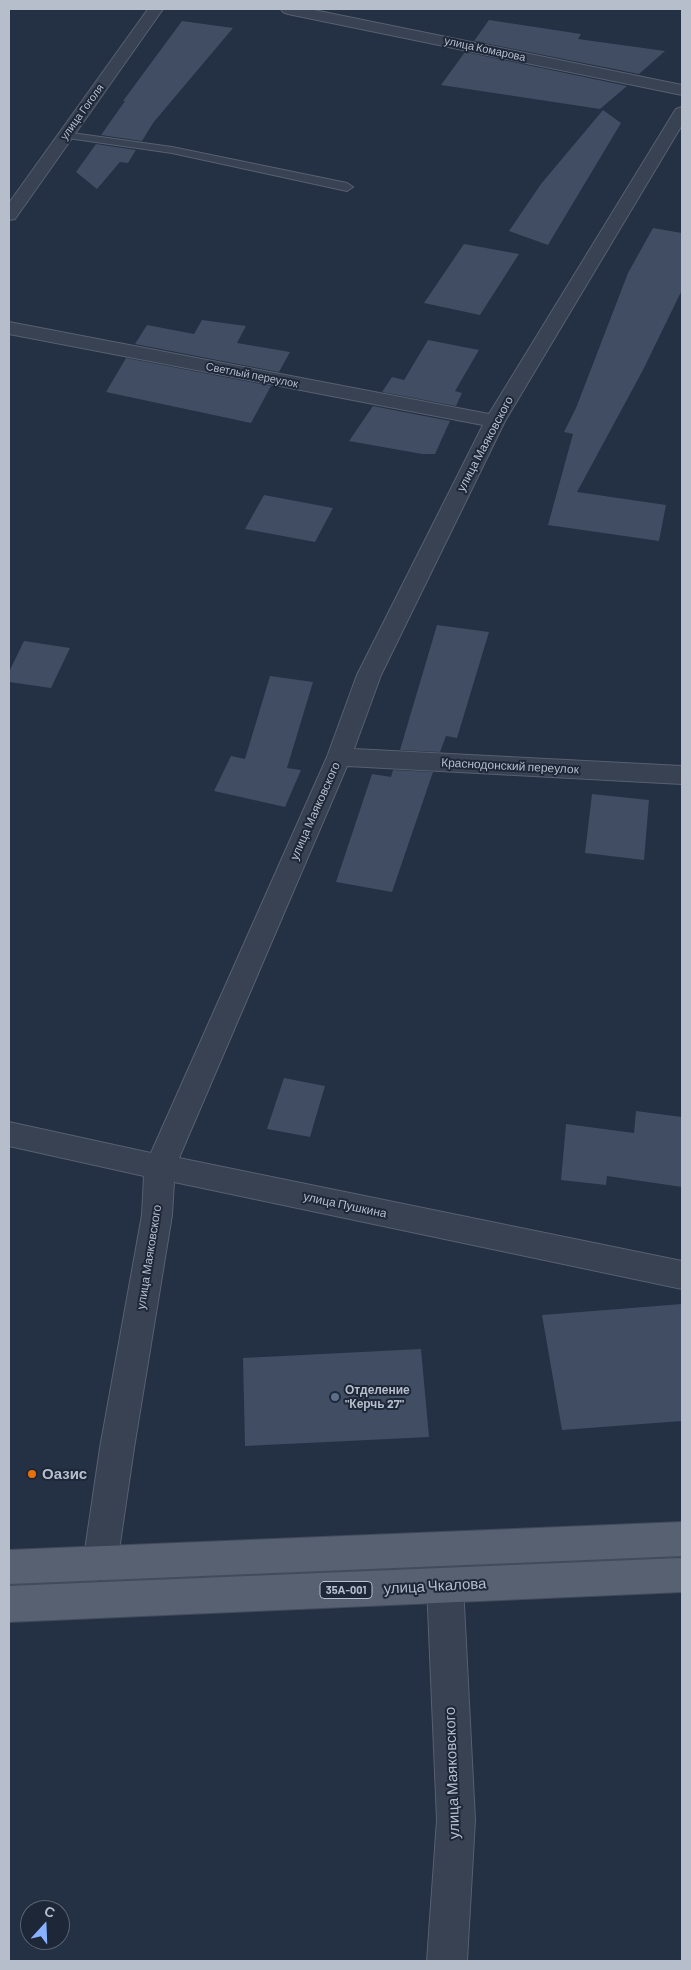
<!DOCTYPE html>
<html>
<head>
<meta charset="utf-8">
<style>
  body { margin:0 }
  #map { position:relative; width:691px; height:1970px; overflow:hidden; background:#243043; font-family:Barlow,sans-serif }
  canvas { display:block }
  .frame { position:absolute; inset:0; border:10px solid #b6becc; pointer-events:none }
  .north { position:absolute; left:20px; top:1900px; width:50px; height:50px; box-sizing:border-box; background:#1d2738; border:1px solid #5a6373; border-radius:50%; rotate:20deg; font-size:14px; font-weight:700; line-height:20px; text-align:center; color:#b6becc }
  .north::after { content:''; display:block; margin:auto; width:18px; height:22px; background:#88b2ff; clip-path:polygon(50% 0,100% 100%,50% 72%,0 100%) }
</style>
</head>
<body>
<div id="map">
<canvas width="691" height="1970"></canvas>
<div class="frame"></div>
<div class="north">С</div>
</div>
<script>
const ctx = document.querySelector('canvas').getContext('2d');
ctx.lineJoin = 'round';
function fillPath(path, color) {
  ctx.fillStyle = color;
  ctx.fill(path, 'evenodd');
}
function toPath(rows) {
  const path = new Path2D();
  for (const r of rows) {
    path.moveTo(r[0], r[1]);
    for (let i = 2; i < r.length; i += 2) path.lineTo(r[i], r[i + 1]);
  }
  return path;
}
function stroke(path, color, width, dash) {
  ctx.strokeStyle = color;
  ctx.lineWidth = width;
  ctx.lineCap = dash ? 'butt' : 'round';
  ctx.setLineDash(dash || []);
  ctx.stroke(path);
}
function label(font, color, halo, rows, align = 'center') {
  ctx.font = font + ' Barlow,sans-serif';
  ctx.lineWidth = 4;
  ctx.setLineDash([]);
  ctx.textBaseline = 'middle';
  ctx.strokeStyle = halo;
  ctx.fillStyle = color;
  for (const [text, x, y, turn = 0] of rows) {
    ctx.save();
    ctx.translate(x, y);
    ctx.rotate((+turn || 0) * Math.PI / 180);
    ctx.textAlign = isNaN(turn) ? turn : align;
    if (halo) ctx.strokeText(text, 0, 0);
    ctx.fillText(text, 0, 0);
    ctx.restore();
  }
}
fillPath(toPath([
  [489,20,581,34,578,39,665,51,639,74,474,41],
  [182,21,233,28,153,123,142,141,101,135,125,101,123,101],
  [465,52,627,86,600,109,441,85],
  [603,110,621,123,548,245,509,231,541,184],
  [96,144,136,150,128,163,120,162,97,189,76,172],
  [653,228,682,233,682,290,643,370,577,492,666,505,659,541,548,525,573,434,564,432,576,408,628,273],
  [464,244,519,254,480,315,424,303],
  [202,320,246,326,237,343,290,352,279,372,135,344,147,325,194,334],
  [428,340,479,350,455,391,462,393,456,406,382,392,392,377,404,380],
  [126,358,271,386,251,423,106,392],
  [373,406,450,421,435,454,422,454,349,441],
  [264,495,333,508,315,542,245,529],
  [437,625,489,632,457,738,446,736,440,752,400,750],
  [24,641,70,648,51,688,9,682,9,672],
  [270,676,313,682,287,768,301,770,285,807,214,791,231,756,245,759],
  [393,770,433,772,392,892,336,882,372,774,391,777],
  [592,794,649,800,644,860,585,853],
  [284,1078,325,1086,310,1137,267,1129],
  [636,1111,682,1117,682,1187,607,1176,606,1185,561,1180,566,1124,634,1133],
  [682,1304,682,1421,562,1430,542,1315],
  [421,1349,429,1437,245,1446,243,1358]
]), '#404d63');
const lane = toPath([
  [65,132,172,147,347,183,353,187,347,191,172,153,61,137,59,135,61,133,65,132]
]);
const street = toPath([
  [148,9,163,9,15,219,9,220,9,203,148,9],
  [281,9,309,9,682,85,682,95,288,14,283,12,281,9],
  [682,107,682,125,505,421,381,675,354,749,682,766,682,784,347,766,179,1158,682,1261,682,1289,174,1182,172,1215,134,1448,117,1564,112,1576,100,1581,88,1576,83,1564,100,1448,142,1215,144,1176,9,1146,9,1122,151,1153,327,757,357,675,483,425,9,334,9,322,489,414,674,112,676,109,682,107],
  [445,1568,457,1573,463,1585,475,1820,467,1961,427,1961,437,1820,427,1585,433,1573,445,1568]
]);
const primary = toPath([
  [682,1522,682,1556,9,1584,9,1550,682,1522],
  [682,1558,682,1592,9,1622,9,1586,682,1558]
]);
stroke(lane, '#576070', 2);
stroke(street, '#576070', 2);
stroke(primary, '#424b5c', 2);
fillPath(lane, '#394252');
fillPath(street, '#394252');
fillPath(primary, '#576172');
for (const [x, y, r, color] of [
  [335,1397,5,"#5c6f8a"],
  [32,1474,5,"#e8710a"]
]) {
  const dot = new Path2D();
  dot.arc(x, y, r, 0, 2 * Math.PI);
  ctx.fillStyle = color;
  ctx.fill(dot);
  stroke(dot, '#1d2738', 2);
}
label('11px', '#b6becc', '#1d2738', [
  ["улица Комарова",485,49,12],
  ["улица Гоголя",82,112,-54],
  ["Светлый переулок",252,375,11]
]);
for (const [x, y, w] of [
  [346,1590,52]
]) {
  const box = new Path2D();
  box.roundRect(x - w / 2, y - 8.5, w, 17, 4);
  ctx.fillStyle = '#1d2738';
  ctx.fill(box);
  stroke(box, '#b6becc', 1);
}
label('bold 11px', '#b6becc', null, [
  ["35А-001",346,1590]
]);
label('12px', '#b6becc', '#1d2738', [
  ["улица Маяковского",485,444,-62],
  ["Краснодонский переулок",510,766,3],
  ["улица Маяковского",315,811,-66],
  ["улица Пушкина",345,1205,12],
  ["улица Маяковского",149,1257,-81]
]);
label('bold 12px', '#b6becc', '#1d2738', [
  ["Отделение",345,1390],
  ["\"Керчь 27\"",345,1404]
], 'left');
label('bold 15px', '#b6becc', '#1d2738', [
  ["Оазис",42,1474]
], 'left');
label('15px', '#b6becc', '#1d2738', [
  ["улица Чкалова",435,1586,-3],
  ["улица Маяковского",452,1773,-92]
]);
</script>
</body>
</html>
